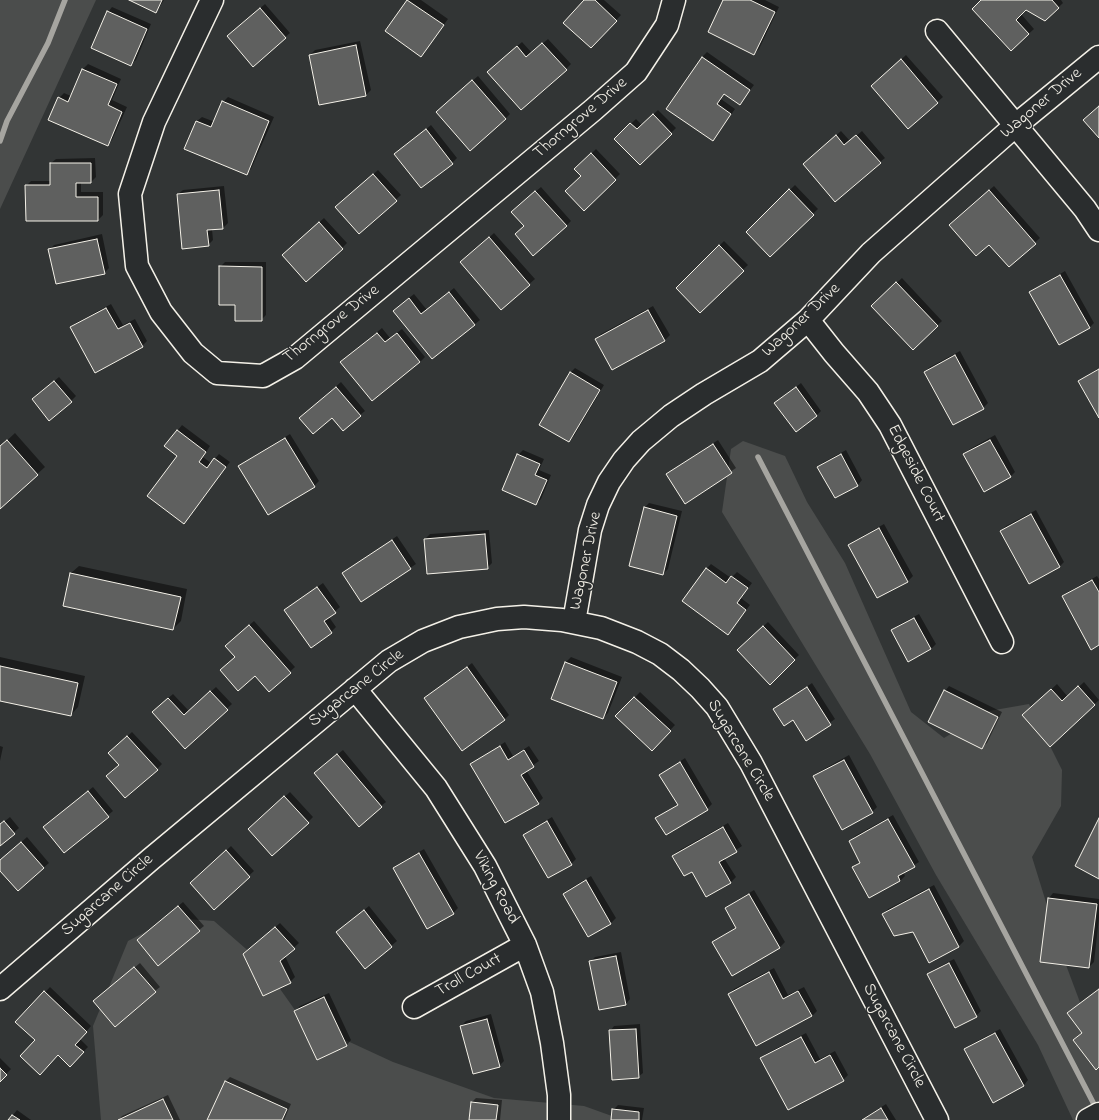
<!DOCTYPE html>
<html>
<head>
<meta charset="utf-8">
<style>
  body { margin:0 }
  canvas { display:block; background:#323535 }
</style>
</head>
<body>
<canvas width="1099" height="1120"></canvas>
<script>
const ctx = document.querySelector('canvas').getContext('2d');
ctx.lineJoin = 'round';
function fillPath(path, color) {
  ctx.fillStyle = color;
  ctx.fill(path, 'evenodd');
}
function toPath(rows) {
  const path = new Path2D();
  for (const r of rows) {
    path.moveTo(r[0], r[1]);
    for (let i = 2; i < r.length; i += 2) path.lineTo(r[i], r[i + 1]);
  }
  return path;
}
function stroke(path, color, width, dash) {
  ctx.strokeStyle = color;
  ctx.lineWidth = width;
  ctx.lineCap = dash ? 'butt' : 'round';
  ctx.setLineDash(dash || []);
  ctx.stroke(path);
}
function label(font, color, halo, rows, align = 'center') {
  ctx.font = font + ' "Indie Flower",sans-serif';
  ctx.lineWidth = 3;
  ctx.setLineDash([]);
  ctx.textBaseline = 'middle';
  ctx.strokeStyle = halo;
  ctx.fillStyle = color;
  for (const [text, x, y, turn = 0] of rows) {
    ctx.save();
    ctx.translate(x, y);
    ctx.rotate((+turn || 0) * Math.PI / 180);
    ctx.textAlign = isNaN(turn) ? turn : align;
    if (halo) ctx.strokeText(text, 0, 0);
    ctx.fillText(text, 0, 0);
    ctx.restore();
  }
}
fillPath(toPath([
  [0,0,96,0,0,209],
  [743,441,785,456,807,502,845,563,911,712,944,738,989,711,1029,704,1062,770,1061,806,1032,857,1063,957,1099,1053,1099,1120,1073,1120,1038,1045,936,875,870,754,722,512,731,449],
  [172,918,214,921,261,962,302,1020,393,1062,494,1098,584,1106,623,1120,101,1120,93,1026,128,941]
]), '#4b4d4c');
fillPath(toPath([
  [131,0,164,0,156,12],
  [408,0,421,0,448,19,421,56,386,31],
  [585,0,604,0,621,15,596,42],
  [724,0,765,0,779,7,759,49,754,54],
  [982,0,1061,0,1063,3,1045,20,1026,9,1021,14,1034,29,1011,50],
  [265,4,290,33,253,65,233,31],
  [112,7,151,24,136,60,131,64,108,12],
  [548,39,571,64,566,69,493,67,522,42,532,53],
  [360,41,371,90,366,95,320,104,310,55,315,50],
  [707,52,754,85,740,103,725,93,721,99,735,109,713,140,702,57],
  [906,55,943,97,908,128,877,81],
  [88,64,121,79,112,100,127,107,112,140,107,145,59,98,64,93,71,96,83,69],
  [478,76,510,114,505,119,442,107],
  [228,97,274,117,251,169,246,174,186,148,197,121,202,117,215,122,223,102],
  [658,110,676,128,640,164,615,139,636,119,642,125],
  [431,125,457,158,452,163,396,154],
  [841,131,850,141,862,131,885,158,880,162,804,164],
  [596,149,620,174,584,210,582,176,576,169],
  [95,158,96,177,91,182,81,182,81,192,103,192,103,215,98,220,26,186,31,181,51,181,51,163,56,159],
  [378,170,401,195,360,232,342,202],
  [795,185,818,209,770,255,747,232],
  [224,186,228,223,223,228,212,229,213,240,208,245,178,194,183,190],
  [994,186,1040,238,1009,266,990,243,955,220],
  [541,187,571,221,566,226,525,226,517,207],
  [324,218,347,243,342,248,288,250],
  [494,233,535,279,501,309,466,258],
  [102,234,109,268,104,273,49,250,54,245],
  [724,241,748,265,700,311,677,288],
  [225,262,266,262,266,315,261,320,236,304,220,267],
  [1065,271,1094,323,1089,328,1031,293,1036,288],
  [902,278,942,321,913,349,872,306],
  [454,288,480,320,432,358,399,306,414,294,427,310],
  [111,304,123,325,135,319,147,341,142,346,71,327,76,323],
  [653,306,670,335,665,340,612,369,596,339,601,334],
  [382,328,390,338,402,329,425,357,420,362,341,362],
  [960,351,988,403,983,408,925,372,930,367],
  [575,368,604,385,574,436,569,441,570,373],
  [1099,368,1099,416,1079,381],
  [59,377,76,396,71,401,38,395],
  [341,382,365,411,360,415,332,417,306,413],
  [801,383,821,411,816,416,775,403],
  [182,425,210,446,203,457,211,463,219,454,230,462,184,522,178,455,165,446],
  [15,433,45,467,0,508,0,447],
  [290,434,319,481,314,486,239,466,244,462],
  [995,435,1015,472,1010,477,965,454,970,449],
  [718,440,736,468,685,502,667,474],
  [523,450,544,459,539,470,551,475,541,499,536,504,518,455],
  [846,450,862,480,858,485,835,497,819,467,824,462],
  [649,503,682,511,668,569,663,574,644,508],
  [1036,510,1064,562,1059,567,1001,531,1006,526],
  [884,524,913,576,908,581,878,597,849,545,854,541],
  [489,530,492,563,487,568,425,539,430,534],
  [397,536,416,564,361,601,343,573],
  [711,564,731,578,737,572,752,583,741,598,750,605,728,634,706,569],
  [79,566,187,589,181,621,173,629,65,605,71,573],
  [1097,576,1099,579,1099,644,1063,597,1068,592],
  [323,583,340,607,329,617,336,627,331,632,290,606],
  [919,614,936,644,931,649,909,661,892,630,897,626],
  [254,621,295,667,269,691,236,657,231,641],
  [768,622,799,655,770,683,738,650],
  [0,657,85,676,78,707,71,715,0,700],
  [571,657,622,677,608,713,603,718,552,698,566,662],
  [472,663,509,715,504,720,426,698],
  [1084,682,1099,700,1050,745,1028,711,1057,684,1068,697],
  [812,683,835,719,807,739,793,719,774,709],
  [949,686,1002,712,987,743,982,747,945,691],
  [216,687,232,704,185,747,158,707,173,694,189,711],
  [640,692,675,725,652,749,617,716],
  [132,732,162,764,157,769,120,764,114,748],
  [505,742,513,756,529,746,539,761,526,770,543,798,538,803,471,764],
  [0,746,3,747,0,761],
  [343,750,386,802,381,806,320,768],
  [849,755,877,807,872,812,814,776,819,772],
  [685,758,712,804,707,809,657,819,678,804,660,775],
  [93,787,113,811,65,852,49,822],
  [290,792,313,817,308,822,254,824],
  [893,815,919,862,903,872,905,876,900,881,869,897,853,868,861,861,850,841,855,836],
  [10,817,19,828,0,845,0,825],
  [552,817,576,859,571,864,525,835,530,830],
  [728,823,742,846,724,858,736,877,731,882,707,896,692,870,674,856,678,851],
  [27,837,49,863,18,890,0,869,0,861],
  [231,846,254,871,214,908,196,879],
  [424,849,458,908,453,913,394,868,399,864],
  [591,876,616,918,611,923,588,936,564,894,569,889],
  [934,885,964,941,959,946,930,961,914,931,883,914,888,909],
  [754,890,785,942,780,947,732,974,713,942,736,927,726,908,731,904],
  [1053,893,1099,899,1099,918,1094,962,1089,967,1049,898],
  [183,902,204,926,199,930,143,936],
  [369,906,397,941,365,968,342,928],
  [280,923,299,943,285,956,295,977,290,982,249,950],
  [621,952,630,999,626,1004,590,962,595,957],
  [954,959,981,1011,976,1016,929,975,933,970],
  [140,963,160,987,155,991,99,997],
  [774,968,788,995,804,987,817,1011,812,1016,729,994,734,989],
  [50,987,91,1026,80,1039,88,1047,70,1065,58,1054,36,1040,17,1022],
  [1099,989,1099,1066,1083,1033,1068,1013],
  [329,993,351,1040,347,1045,317,1059,295,1011,300,1006],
  [491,1014,504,1061,499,1066,461,1026,466,1021],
  [640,1024,643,1073,638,1077,610,1031,614,1026],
  [1000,1029,1028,1080,1024,1085,994,1101,965,1050,970,1045],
  [806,1033,820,1059,835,1051,848,1075,843,1080,761,1058,766,1054],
  [0,1058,11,1069,0,1080],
  [230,1077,291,1104,284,1120,208,1120,225,1082],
  [168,1095,180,1120,119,1120,122,1116],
  [476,1098,502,1100,500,1120,470,1120,472,1102],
  [886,1104,896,1120,861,1120],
  [618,1105,644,1108,642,1120,612,1120,613,1110],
  [17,1110,31,1120,9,1120]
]), '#0007');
stroke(toPath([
  [0,141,7,121,48,43,65,0],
  [758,457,1097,1110]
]), '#a6a5a0', 5.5);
const building = toPath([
  [129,0,162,0,156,13,129,0],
  [407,0,444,25,421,57,385,31,407,0],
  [584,0,595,0,617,21,591,48,563,23,584,0],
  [723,0,750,0,775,12,754,55,708,32,723,0],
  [981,0,1052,0,1059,8,1045,21,1026,10,1016,20,1029,34,1011,51,972,9,981,0],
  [260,8,286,38,253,67,227,36,260,8],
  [107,11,147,29,131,66,91,48,107,11],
  [542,43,567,70,521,110,487,72,517,46,526,57,542,43],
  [356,45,366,96,319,105,309,55,356,45],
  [702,57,750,90,740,105,724,94,717,104,731,114,713,141,666,109,702,57],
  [901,59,938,103,908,129,871,86,901,59],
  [82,69,117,84,108,105,122,112,108,146,48,120,58,97,68,102,82,69],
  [472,80,506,119,470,151,436,112,472,80],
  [222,101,269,121,247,175,184,149,196,121,211,127,222,101],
  [1099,106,1099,138,1083,120,1099,106],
  [653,114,672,134,640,165,614,139,630,123,637,129,653,114],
  [426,129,453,164,421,188,394,154,426,129],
  [836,135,844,145,856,135,881,163,835,202,803,164,836,135],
  [591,153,616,180,584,211,565,191,581,176,574,169,591,153],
  [50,163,91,163,91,183,76,183,76,197,98,197,98,221,26,221,25,185,50,185,50,163],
  [373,174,397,201,359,234,335,207,373,174],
  [789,189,814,215,770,257,746,232,789,189],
  [219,190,223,229,207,230,209,246,182,249,177,194,219,190],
  [989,190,1036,244,1009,267,989,245,976,256,949,225,989,190],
  [535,191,567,226,533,256,515,234,524,226,511,212,535,191],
  [319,222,343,249,306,282,282,255,319,222],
  [489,237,530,285,501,310,460,262,489,237],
  [97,239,105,274,56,284,48,249,97,239],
  [719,245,744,271,700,313,676,288,719,245],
  [219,266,262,267,262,321,235,321,235,305,219,305,219,266],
  [1060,275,1090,328,1059,345,1029,292,1060,275],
  [896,282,938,326,913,350,871,306,896,282],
  [449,292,475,325,432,359,393,311,409,298,421,314,449,292],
  [106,308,118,329,130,323,143,347,95,373,70,327,106,308],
  [648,310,665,341,612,370,595,339,648,310],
  [377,333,385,342,397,333,420,362,372,401,340,362,377,333],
  [955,355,984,409,953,425,924,372,955,355],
  [1099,369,1099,418,1078,381,1099,369],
  [570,372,600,390,569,442,539,425,570,372],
  [54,381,72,402,49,421,32,399,54,381],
  [336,387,361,416,343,431,332,418,313,434,299,418,336,387],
  [796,387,817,416,796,432,774,403,796,387],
  [177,430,206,452,199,462,207,468,214,458,226,467,184,524,147,496,177,456,164,446,177,430],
  [285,438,315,487,268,515,238,466,285,438],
  [7,440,38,475,0,509,0,446,7,440],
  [990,440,1011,477,984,492,963,454,990,440],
  [713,444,732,473,685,504,666,474,713,444],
  [517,454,540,464,535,475,547,480,536,505,502,490,517,454],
  [841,454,858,486,835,498,817,467,841,454],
  [644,507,677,516,663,575,629,566,644,507],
  [1031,514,1060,567,1029,584,1000,531,1031,514],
  [879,528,908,582,877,598,848,545,879,528],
  [485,534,488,569,427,574,424,539,485,534],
  [392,540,411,569,361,602,342,573,392,540],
  [706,568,726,583,731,576,748,588,737,603,746,610,728,635,682,601,706,568],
  [70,573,181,597,173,630,63,606,70,573],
  [1092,580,1099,592,1099,645,1091,650,1062,596,1092,580],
  [317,587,336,613,324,621,332,633,311,648,284,610,317,587],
  [914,618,931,649,908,662,891,630,914,618],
  [249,625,291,673,269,692,255,676,238,691,220,670,235,657,225,646,249,625],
  [763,626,795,660,770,685,737,650,763,626],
  [565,662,617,682,603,719,551,699,565,662],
  [0,666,78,683,71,716,0,701,0,666],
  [467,667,505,720,462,751,424,698,467,667],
  [1078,686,1095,705,1050,747,1022,715,1051,689,1062,701,1078,686],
  [807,687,831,725,806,741,793,720,784,726,773,709,807,687],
  [944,690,998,717,982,749,928,722,944,690],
  [210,691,228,710,185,749,152,712,168,698,184,715,210,691],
  [634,697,671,731,652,751,615,716,634,697],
  [127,736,158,770,125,798,106,776,119,765,108,753,127,736],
  [500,746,508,760,524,750,534,767,521,775,539,804,505,823,470,764,500,746],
  [337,754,382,807,359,827,314,773,337,754],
  [844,760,873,813,842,830,813,776,844,760],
  [680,762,708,810,666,835,655,818,678,805,659,775,680,762],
  [88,791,109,817,64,853,43,827,88,791],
  [284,796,309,823,272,856,248,829,284,796],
  [1099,818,1099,879,1075,866,1099,818],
  [888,819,915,867,898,876,900,881,869,898,852,867,860,863,849,841,888,819],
  [4,821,15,834,0,846,0,824,4,821],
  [547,821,572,865,548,878,523,835,547,821],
  [723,827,737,852,719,862,731,883,706,897,692,872,684,876,672,856,723,827],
  [21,842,44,868,18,891,0,871,0,860,21,842],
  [226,850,250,877,214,910,190,883,226,850],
  [419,853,454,914,427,929,393,868,419,853],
  [586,880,611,924,588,937,563,894,586,880],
  [929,889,959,947,929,963,913,932,894,936,882,914,929,889],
  [749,894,780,948,732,976,712,942,736,928,725,908,749,894],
  [1048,898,1097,904,1089,968,1040,962,1048,898],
  [178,906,200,931,158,966,137,940,178,906],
  [364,910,392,947,365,969,336,932,364,910],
  [275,927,295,949,280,961,291,983,263,996,243,954,275,927],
  [616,956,626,1005,599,1010,589,961,616,956],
  [949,963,977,1017,955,1028,927,974,949,963],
  [134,967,156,992,115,1027,93,1001,134,967],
  [769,972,783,999,798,991,812,1016,756,1046,728,994,769,972],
  [1099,989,1099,1067,1096,1070,1073,1040,1082,1033,1067,1013,1099,989],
  [44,991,87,1032,75,1045,84,1052,70,1067,58,1055,40,1075,20,1056,35,1040,15,1022,44,991],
  [324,997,347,1046,317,1060,294,1011,324,997],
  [487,1019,500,1067,473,1074,460,1026,487,1019],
  [636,1029,639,1078,612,1080,609,1030,636,1029],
  [995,1033,1024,1086,993,1103,964,1049,995,1033],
  [801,1037,815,1063,830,1055,844,1081,788,1110,760,1058,801,1037],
  [0,1068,7,1075,0,1082,0,1068],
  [225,1081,287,1109,282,1120,207,1120,225,1081],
  [163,1099,173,1120,118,1120,163,1099],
  [471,1102,498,1105,496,1120,469,1120,471,1102],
  [881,1108,888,1120,862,1120,881,1108],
  [612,1109,639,1112,639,1120,611,1120,612,1109],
  [12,1115,20,1120,8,1120,12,1115]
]);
fillPath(building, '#5f605f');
stroke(building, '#f4f1e8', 1);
const street = toPath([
  [212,0,154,122,130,194,137,266,161,312,193,353,217,373,263,376,295,358,593,110,636,72,667,25,674,0],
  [937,31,1085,209,1099,230],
  [808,320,834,353,868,392,890,425,1002,642],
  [574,622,590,530,598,505,609,482,624,460,641,441,671,416,704,394,760,361,808,320,871,253,1016,125,1099,57],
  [355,689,436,788,485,866,525,945,542,992,552,1043,559,1095,559,1120],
  [0,989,151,859,389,661,423,641,459,627,497,619,524,617,562,620,601,628,637,642,660,654,681,670,700,688,717,707,751,763,937,1120],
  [414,1007,525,945],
  [1088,1120,1099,1114]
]);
stroke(street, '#f4f1e8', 25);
stroke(street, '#2a2d2e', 22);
label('17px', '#f4f1e8', '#2a2d2e', [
  ["Wagoner Drive",1042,104,-40],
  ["Thorngrove Drive",581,119,-40],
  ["Wagoner Drive",802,321,-43],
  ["Thorngrove Drive",332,325,-38],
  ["Edgeside Court",915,474,63],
  ["Wagoner Drive",587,561,-78],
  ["Sugarcane Circle",357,689,-38],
  ["Sugarcane Circle",740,751,59],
  ["Viking Road",495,888,62],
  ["Sugarcane Circle",108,896,-41],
  ["Troll Court",469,976,-29],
  ["Sugarcane Circle",893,1036,62]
]);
</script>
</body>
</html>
